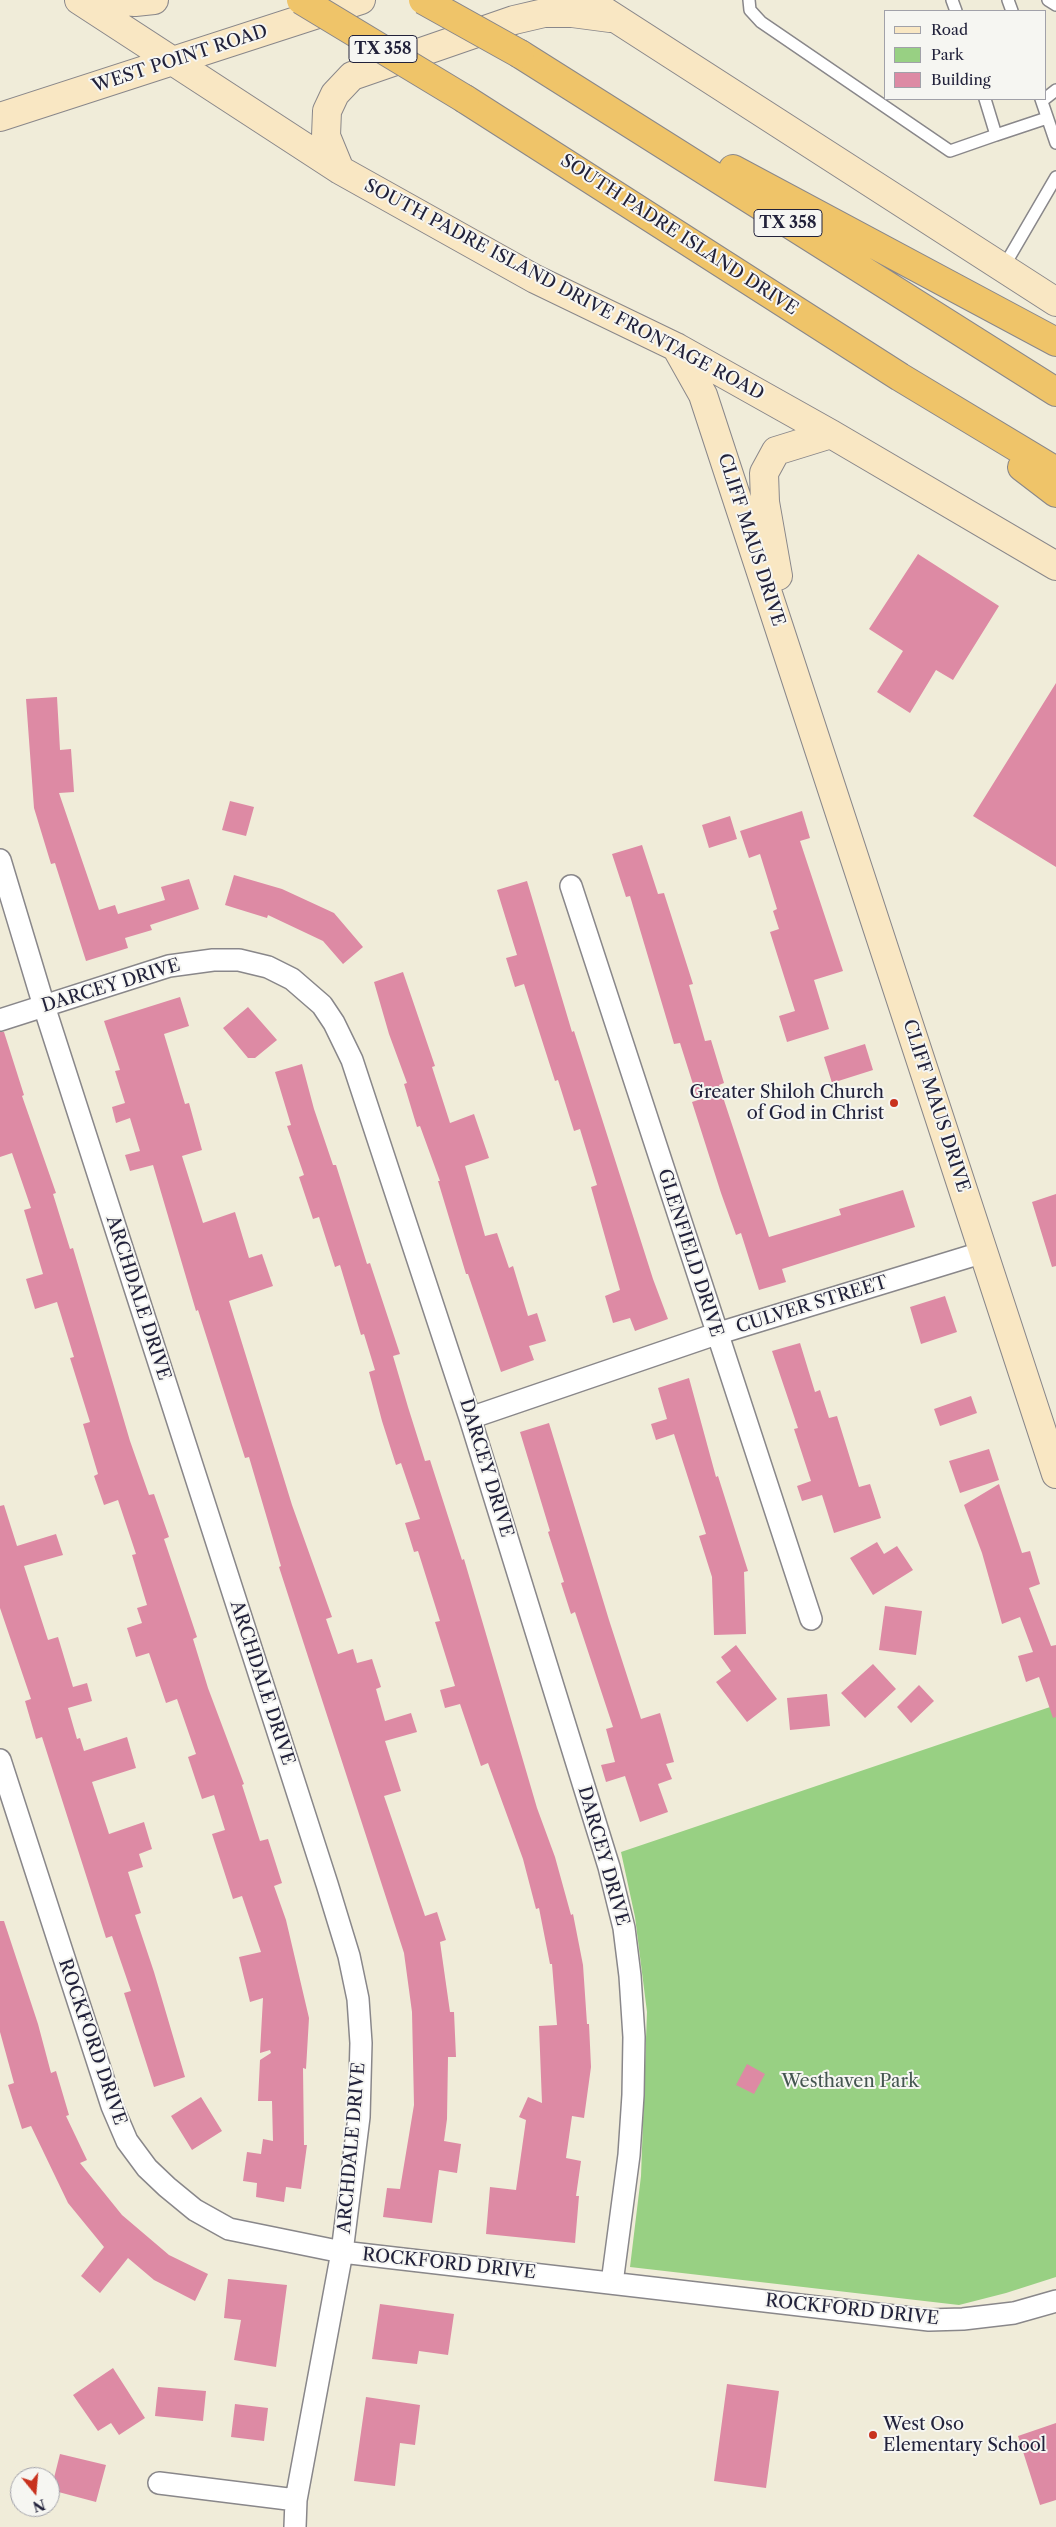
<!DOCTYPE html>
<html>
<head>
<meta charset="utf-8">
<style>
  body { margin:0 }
  #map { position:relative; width:1056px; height:2527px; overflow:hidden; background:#f0ecd9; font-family:"Libre Caslon Text",serif }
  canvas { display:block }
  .legend { position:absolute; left:884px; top:10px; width:162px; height:90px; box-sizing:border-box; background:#f6f6f2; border:1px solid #a1a1a9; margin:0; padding:6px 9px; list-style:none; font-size:15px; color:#22223b }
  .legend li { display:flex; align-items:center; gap:10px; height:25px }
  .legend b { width:25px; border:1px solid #a1a1a9 }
  .north { position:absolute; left:10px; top:2467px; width:50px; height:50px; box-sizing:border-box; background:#f6f6f2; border:1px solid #a1a1a9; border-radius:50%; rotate:163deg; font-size:14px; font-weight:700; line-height:20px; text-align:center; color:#22223b }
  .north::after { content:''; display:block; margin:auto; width:18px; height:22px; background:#c8321e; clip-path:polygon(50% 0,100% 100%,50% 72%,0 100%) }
</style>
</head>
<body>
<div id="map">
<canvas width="1056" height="2527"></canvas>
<ul class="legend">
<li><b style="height:6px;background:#f9e7c3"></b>Road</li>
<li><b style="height:14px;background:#98d083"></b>Park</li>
<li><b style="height:14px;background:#dd8aa4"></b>Building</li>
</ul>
<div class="north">N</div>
</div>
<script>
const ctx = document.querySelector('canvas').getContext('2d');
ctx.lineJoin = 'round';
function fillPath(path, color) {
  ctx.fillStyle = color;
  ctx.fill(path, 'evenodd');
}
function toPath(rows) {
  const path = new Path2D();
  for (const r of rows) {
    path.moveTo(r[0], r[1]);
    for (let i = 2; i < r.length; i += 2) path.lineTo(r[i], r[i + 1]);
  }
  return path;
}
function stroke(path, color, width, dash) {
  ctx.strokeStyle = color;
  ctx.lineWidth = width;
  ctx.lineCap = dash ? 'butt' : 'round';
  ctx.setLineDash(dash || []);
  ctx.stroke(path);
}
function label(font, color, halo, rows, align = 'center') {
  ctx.font = font + ' "Libre Caslon Text",serif';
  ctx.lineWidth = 4;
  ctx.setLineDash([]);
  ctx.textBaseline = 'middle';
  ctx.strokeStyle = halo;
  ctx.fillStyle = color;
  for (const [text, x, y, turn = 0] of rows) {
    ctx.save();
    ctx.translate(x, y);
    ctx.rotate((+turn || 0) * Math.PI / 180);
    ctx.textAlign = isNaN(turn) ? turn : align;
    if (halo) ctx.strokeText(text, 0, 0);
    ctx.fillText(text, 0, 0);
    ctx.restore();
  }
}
fillPath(toPath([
  [1056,1705,1056,2277,1006,2293,959,2305,630,2267,641,2176,647,2012,635,1917,621,1852]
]), '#98d083');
fillPath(toPath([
  [918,554,999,606,953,680,936,670,910,713,877,692,903,651,869,629],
  [1056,683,1056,867,973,816],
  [57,697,60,750,71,749,74,792,59,793,99,910,115,905,118,914,165,900,161,887,189,879,199,909,150,925,152,930,125,938,128,948,86,961,55,863,51,864,34,808,26,699],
  [230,801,254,807,246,836,222,830],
  [802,811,810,838,800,841,843,971,814,980,829,1029,787,1042,779,1016,795,1011,770,932,779,929,773,911,777,909,760,854,749,858,740,831],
  [730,816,737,839,709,848,702,825],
  [642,845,658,894,664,893,693,984,689,985,705,1041,711,1040,724,1083,719,1085,769,1237,841,1215,839,1209,903,1190,915,1227,782,1269,786,1282,759,1290,741,1233,736,1235,721,1193,692,1102,698,1100,680,1043,674,1044,630,896,626,897,612,854],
  [234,875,282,889,334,913,363,947,343,964,323,941,268,915,267,918,225,905],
  [527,881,572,1032,574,1031,653,1279,668,1319,635,1331,630,1318,613,1323,605,1296,620,1290,591,1187,597,1185,580,1129,574,1131,558,1080,555,1081,524,984,515,987,506,958,517,955,497,890],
  [403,972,435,1066,432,1067,450,1123,474,1114,489,1158,465,1166,485,1236,497,1233,509,1268,513,1266,528,1316,537,1313,546,1341,529,1346,534,1360,501,1372,468,1274,466,1274,438,1181,440,1181,420,1126,417,1127,404,1084,407,1083,389,1034,374,982],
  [180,997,189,1026,164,1034,185,1104,189,1103,202,1150,182,1156,203,1223,235,1212,249,1258,262,1254,273,1286,229,1301,292,1505,332,1617,326,1619,338,1654,353,1649,357,1663,372,1659,381,1687,376,1689,385,1721,411,1713,417,1732,385,1741,401,1791,384,1796,425,1916,437,1912,446,1940,440,1942,450,2012,454,2012,456,2057,448,2057,447,2119,444,2141,461,2144,457,2173,439,2170,432,2223,383,2217,387,2188,400,2189,414,2105,412,2012,404,1953,279,1567,281,1566,249,1457,245,1458,198,1310,196,1311,153,1165,130,1171,125,1155,140,1151,130,1118,116,1123,112,1107,125,1103,115,1071,120,1070,104,1021],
  [248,1007,277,1040,255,1058,248,1058,223,1028],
  [0,1032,4,1032,24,1095,22,1096,56,1193,53,1194,70,1249,73,1248,130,1441,149,1495,154,1494,169,1537,164,1539,197,1637,193,1639,208,1688,244,1784,242,1785,260,1841,268,1839,282,1883,274,1886,286,1920,309,2018,306,2069,303,2068,304,2145,307,2145,301,2189,286,2187,284,2202,256,2197,257,2183,243,2181,247,2152,261,2154,263,2139,273,2141,272,2101,258,2101,260,2060,271,2053,270,2050,260,2053,263,1998,250,2002,239,1957,261,1952,242,1896,233,1899,212,1834,225,1830,214,1795,202,1799,188,1757,196,1754,177,1699,166,1703,149,1653,136,1657,127,1628,142,1623,137,1608,147,1605,132,1555,136,1554,118,1500,104,1505,94,1476,98,1474,83,1424,90,1422,70,1358,74,1357,57,1302,35,1309,26,1279,43,1274,24,1210,31,1208,12,1153,0,1157],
  [865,1044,873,1070,832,1083,824,1057],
  [302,1064,314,1109,333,1165,336,1165,367,1264,370,1263,400,1354,393,1356,408,1407,425,1461,430,1460,462,1560,464,1559,537,1808,555,1857,571,1915,573,1914,583,1965,587,2024,589,2024,591,2067,584,2118,572,2116,566,2158,581,2161,576,2196,579,2196,575,2243,486,2234,490,2187,516,2190,526,2120,519,2117,528,2097,542,2103,539,2026,557,2025,552,1964,550,1964,539,1908,536,1909,523,1859,488,1763,481,1766,460,1704,445,1708,440,1690,455,1686,435,1622,440,1621,418,1551,414,1552,405,1523,420,1519,401,1463,396,1465,382,1421,369,1372,375,1370,364,1334,361,1335,340,1265,335,1267,319,1217,313,1219,299,1177,304,1175,287,1126,291,1125,275,1072],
  [1056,1194,1056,1266,1052,1267,1032,1202],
  [945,1296,957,1332,921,1344,910,1307],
  [800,1343,815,1392,820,1390,829,1418,837,1416,859,1487,870,1484,881,1518,834,1533,822,1495,802,1501,797,1486,811,1481,794,1429,798,1428,772,1351],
  [689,1378,716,1477,718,1476,748,1571,744,1572,746,1634,714,1635,712,1577,699,1536,706,1534,674,1434,656,1440,651,1424,667,1419,658,1388],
  [971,1396,977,1413,940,1426,934,1409],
  [549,1423,609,1620,641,1719,660,1713,674,1762,666,1764,672,1779,658,1784,668,1812,640,1822,625,1776,606,1782,601,1765,615,1762,606,1729,613,1727,575,1612,571,1614,561,1583,564,1582,548,1532,550,1531,520,1432],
  [989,1449,999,1480,960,1493,949,1461],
  [999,1484,1022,1553,1030,1551,1040,1584,1029,1588,1051,1646,1056,1645,1056,1717,1053,1718,1039,1677,1026,1682,1018,1656,1033,1652,1020,1617,1002,1624,982,1553,964,1505],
  [4,1505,17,1546,56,1534,63,1555,24,1566,48,1640,58,1637,73,1687,87,1683,92,1701,68,1708,77,1739,80,1738,84,1751,127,1737,136,1768,92,1782,109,1834,144,1822,152,1849,139,1854,143,1867,128,1872,141,1913,135,1915,154,1972,185,2077,154,2087,124,1993,131,1991,112,1936,106,1938,42,1737,36,1739,25,1701,31,1699,0,1608,0,1506],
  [877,1542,884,1554,897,1546,913,1570,873,1595,850,1558],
  [885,1606,922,1611,916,1655,879,1650],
  [736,1645,777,1699,747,1722,716,1682,731,1671,721,1657],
  [873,1664,896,1689,865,1718,841,1693],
  [919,1685,934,1701,911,1723,897,1707],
  [827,1694,830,1726,790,1730,787,1698],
  [0,1921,4,1921,38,2024,51,2073,56,2071,69,2115,66,2116,87,2160,80,2163,122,2215,169,2255,208,2274,195,2301,154,2280,128,2258,100,2293,81,2276,104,2247,68,2203,31,2126,22,2129,8,2085,14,2083,0,2032],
  [747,2064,765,2074,754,2094,736,2085],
  [201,2097,222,2131,192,2150,171,2116],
  [228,2279,287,2285,276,2367,234,2360,241,2320,224,2318],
  [380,2304,454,2314,448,2355,419,2351,417,2364,372,2359],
  [113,2368,145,2418,119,2435,111,2423,98,2431,73,2395],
  [727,2384,779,2391,766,2488,714,2481],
  [158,2387,206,2391,203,2421,155,2416],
  [366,2397,420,2405,415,2445,400,2443,395,2486,354,2481],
  [235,2404,268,2408,264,2441,231,2437],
  [1056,2423,1056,2500,1040,2505,1018,2436],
  [60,2454,106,2465,96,2502,51,2490]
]), '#dd8aa4');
const lane = toPath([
  [749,0,750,10,761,22,950,151,996,135],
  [952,0,956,11],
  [1008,0,1012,11],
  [1048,0,1056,5],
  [985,99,996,135,1047,118],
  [1041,99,1056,143],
  [1042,101,1056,90],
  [1003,268,1056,177]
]);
const street = toPath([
  [0,860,44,1006,327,1884,349,1956,358,1999,361,2043,359,2117,342,2252,296,2500,295,2527],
  [571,886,811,1619],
  [0,1020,169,966,213,960,239,960,268,967,292,979,322,1005,334,1023,352,1060,470,1418,609,1867,624,1928,630,1976,634,2037,633,2095,629,2155,612,2283],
  [470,1418,716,1334,984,1252],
  [0,1760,112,2106,127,2141,147,2168,167,2187,195,2210,229,2229,342,2252,929,2320,963,2319,1014,2313,1056,2301],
  [159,2483,296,2500]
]);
const secondary = toPath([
  [79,0,340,170,535,279,676,347,831,434,1056,566],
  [108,0,135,2,154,0],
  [587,0,1056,302],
  [0,117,361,0],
  [340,170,326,136,327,111,335,94,352,76,514,20,544,13,572,13,610,18],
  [676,347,703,395,1056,1474],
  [778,576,765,502,764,473,776,451,831,434]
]);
const highway = toPath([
  [520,54,1056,392],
  [465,99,900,377,1056,471],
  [733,169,1056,342],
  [1022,467,1056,493]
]);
stroke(lane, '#89878a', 14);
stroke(street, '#89878a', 24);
stroke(secondary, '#89878a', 30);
stroke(highway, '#89878a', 30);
stroke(lane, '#fff', 11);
stroke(street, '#fff', 21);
stroke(secondary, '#f9e7c3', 28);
stroke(highway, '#efc469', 28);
const highwayBridge = toPath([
  [301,0,465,99],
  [423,0,520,54]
]);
stroke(highwayBridge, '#89878a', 30, []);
stroke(highwayBridge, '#efc469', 28);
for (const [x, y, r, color] of [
  [894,1103,5,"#c8321e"],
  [873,2435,5,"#c8321e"]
]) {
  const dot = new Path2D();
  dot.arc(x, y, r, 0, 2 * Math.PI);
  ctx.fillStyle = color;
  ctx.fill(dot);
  stroke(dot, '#f6f6f2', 2);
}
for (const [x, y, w] of [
  [383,49,68],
  [788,223,68]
]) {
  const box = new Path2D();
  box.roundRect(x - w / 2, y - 13.5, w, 27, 4);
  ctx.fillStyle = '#f6f6f2';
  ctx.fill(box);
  stroke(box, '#22223b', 1);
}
label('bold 16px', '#22223b', null, [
  ["TX 358",383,49],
  ["TX 358",788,223]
]);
label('18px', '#22223b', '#f6f6f2', [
  ["WEST POINT ROAD",180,59,-18],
  ["SOUTH PADRE ISLAND DRIVE",679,235,33],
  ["SOUTH PADRE ISLAND DRIVE FRONTAGE ROAD",564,290,28],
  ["CLIFF MAUS DRIVE",751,540,72],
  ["DARCEY DRIVE",111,986,-17],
  ["CLIFF MAUS DRIVE",936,1106,72],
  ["GLENFIELD DRIVE",690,1253,72],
  ["ARCHDALE DRIVE",138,1298,72],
  ["CULVER STREET",812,1305,-17],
  ["DARCEY DRIVE",486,1468,73],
  ["ARCHDALE DRIVE",262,1683,72],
  ["DARCEY DRIVE",603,1856,74],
  ["ROCKFORD DRIVE",92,2042,71],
  ["ARCHDALE DRIVE",352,2148,-85],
  ["ROCKFORD DRIVE",449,2264,6],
  ["ROCKFORD DRIVE",852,2310,6]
]);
label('18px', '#22223b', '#f6f6f2', [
  ["Greater Shiloh Church",884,1093],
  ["of God in Christ",884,1114],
  ["West Oso",883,2425,"left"],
  ["Elementary School",883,2446,"left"]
], 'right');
label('18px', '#455651', '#f6f6f2', [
  ["Westhaven Park",850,2082]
]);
</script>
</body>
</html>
